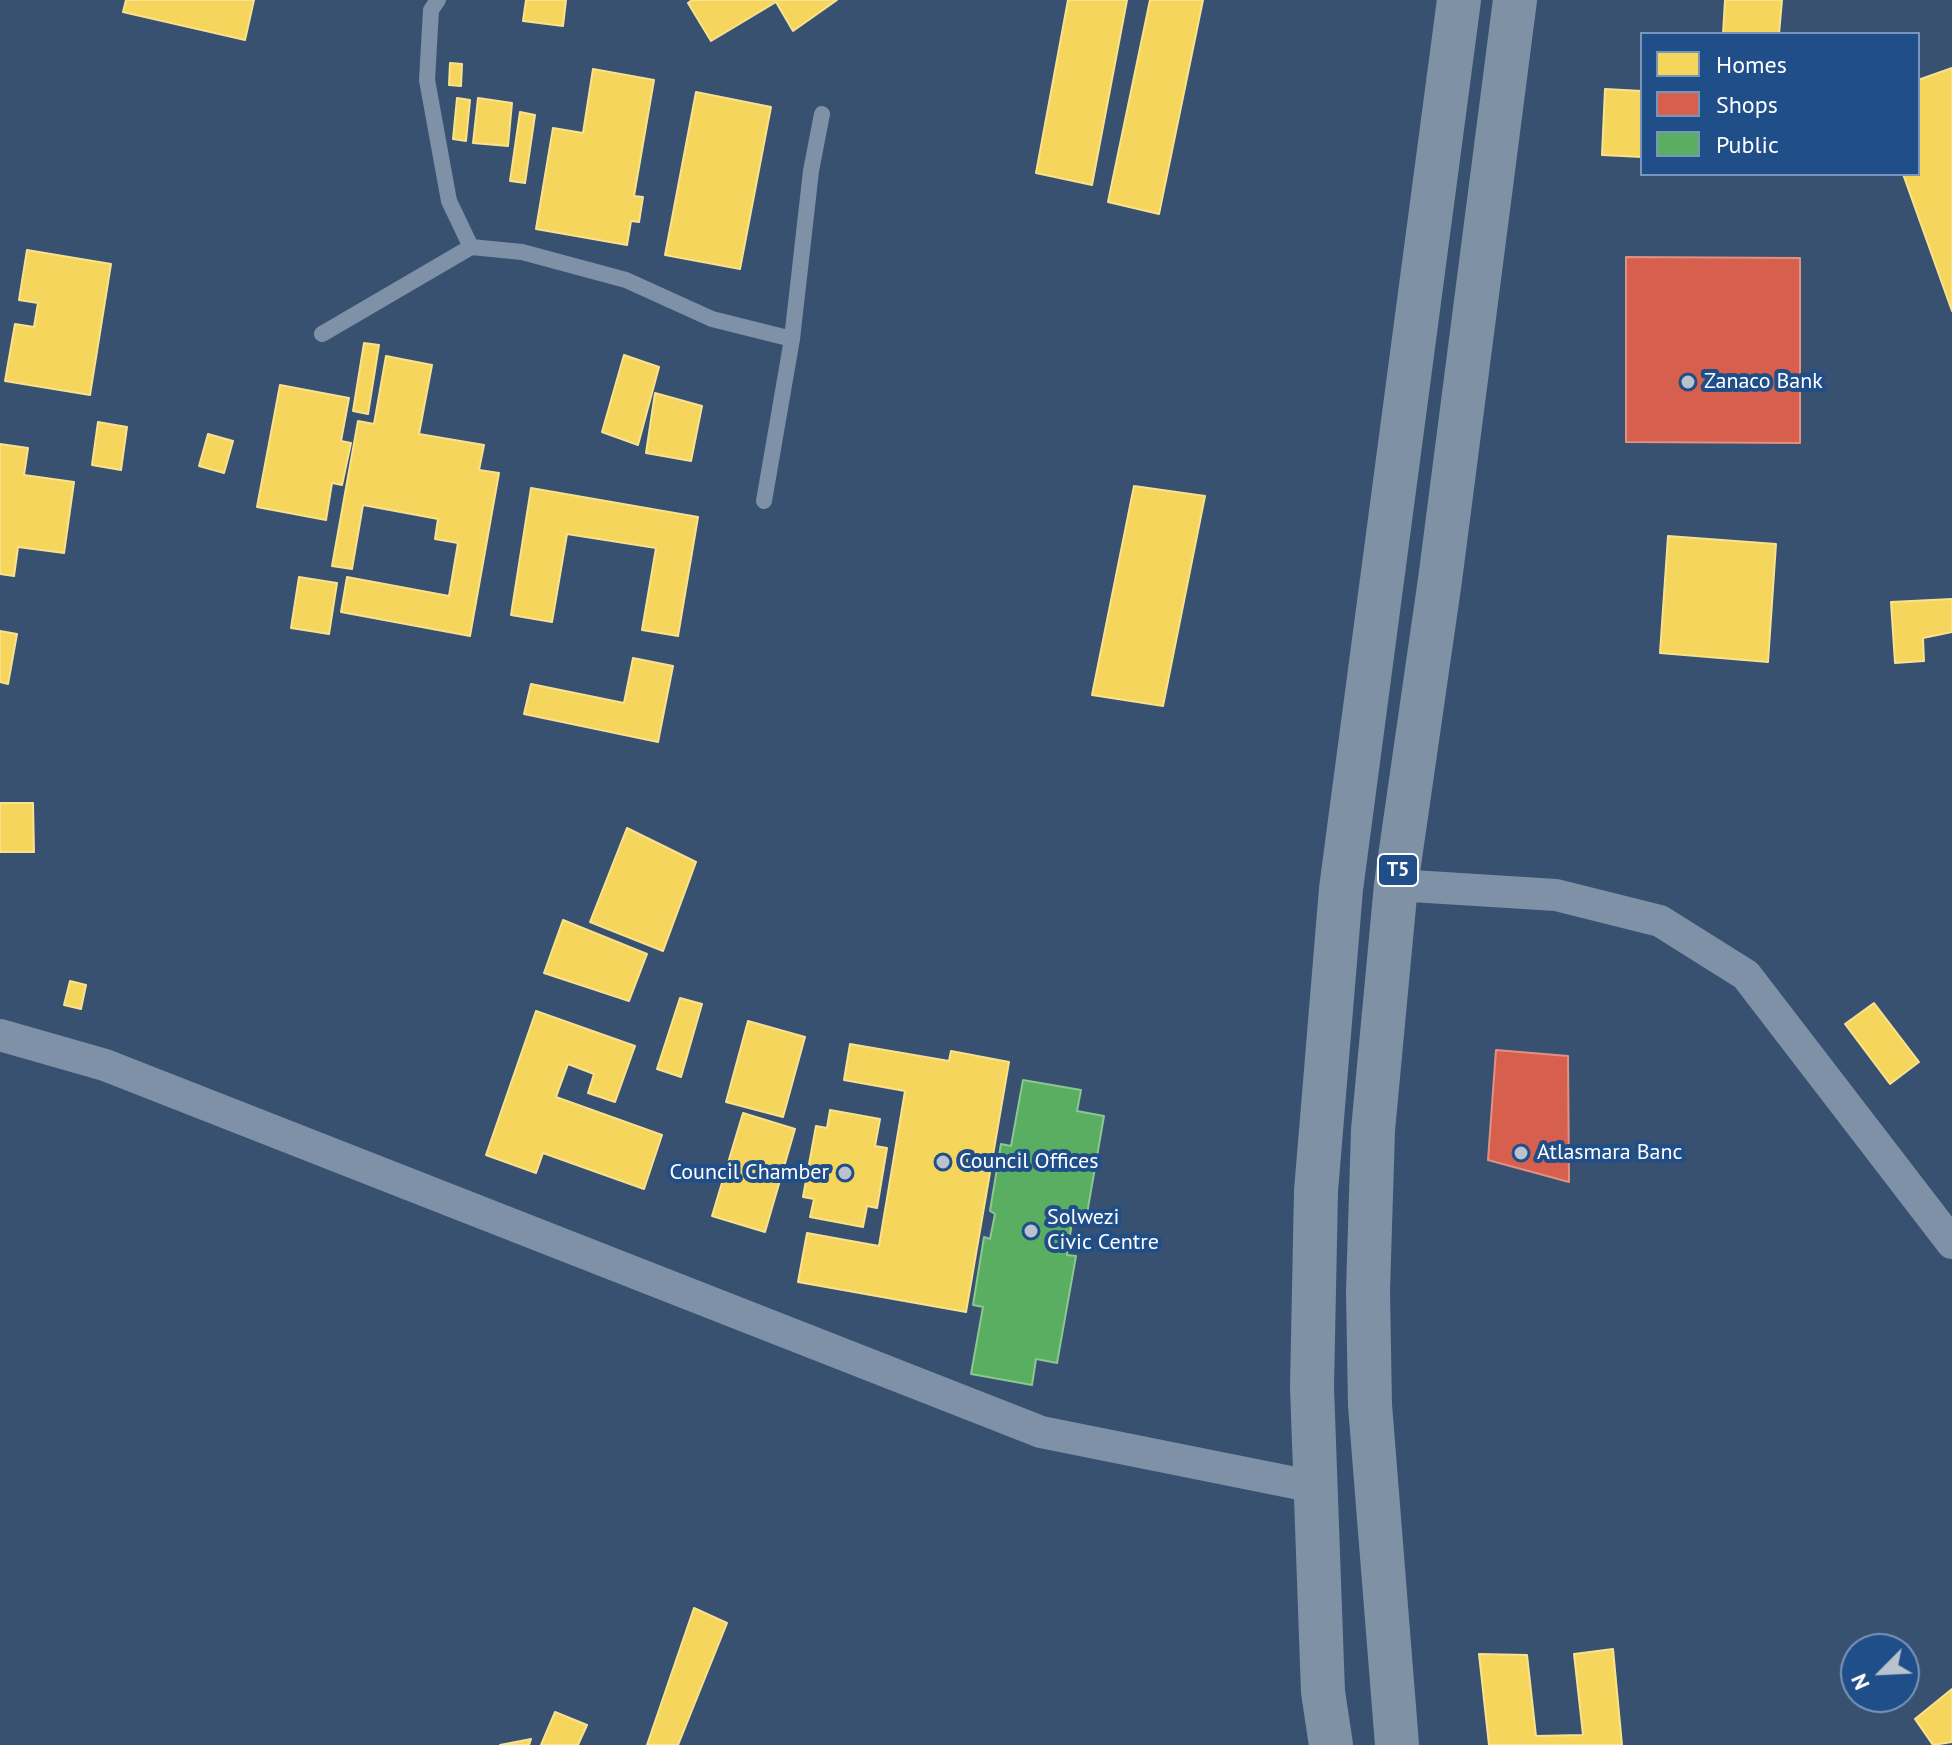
<!DOCTYPE html>
<html>
<head>
<meta charset="utf-8">
<style>
  body { margin:0 }
  #map { position:relative; width:1952px; height:1745px; overflow:hidden; background:#385171; font-family:"PT Sans",sans-serif }
  canvas { display:block }
  .legend { position:absolute; left:1640px; top:32px; width:280px; height:144px; box-sizing:border-box; background:#204e89; border:2px solid #7995b8; margin:0; padding:10px 14px; list-style:none; font-size:24px; color:#fff }
  .legend li { display:flex; align-items:center; gap:16px; height:40px }
  .legend b { width:40px; border:2px solid #7995b8 }
  .north { position:absolute; left:1840px; top:1633px; width:80px; height:80px; box-sizing:border-box; background:#204e89; border:2px solid #7995b8; border-radius:50%; rotate:246deg; font-size:22px; font-weight:700; line-height:32px; text-align:center; color:#fff }
  .north::after { content:''; display:block; margin:auto; width:28px; height:36px; background:#b9c2cd; clip-path:polygon(50% 0,100% 100%,50% 72%,0 100%) }
</style>
</head>
<body>
<div id="map">
<canvas width="1952" height="1745"></canvas>
<ul class="legend">
<li><b style="height:22px;background:#f6d55c"></b>Homes</li>
<li><b style="height:22px;background:#d6604d"></b>Shops</li>
<li><b style="height:22px;background:#5aae61"></b>Public</li>
</ul>
<div class="north">N</div>
</div>
<script>
const ctx = document.querySelector('canvas').getContext('2d');
ctx.lineJoin = 'round';
function fillPath(path, color) {
  ctx.fillStyle = color;
  ctx.fill(path, 'evenodd');
}
function toPath(rows) {
  const path = new Path2D();
  for (const r of rows) {
    path.moveTo(r[0], r[1]);
    for (let i = 2; i < r.length; i += 2) path.lineTo(r[i], r[i + 1]);
  }
  return path;
}
function stroke(path, color, width, dash) {
  ctx.strokeStyle = color;
  ctx.lineWidth = width;
  ctx.lineCap = dash ? 'butt' : 'round';
  ctx.setLineDash(dash || []);
  ctx.stroke(path);
}
function label(font, color, halo, rows, align = 'center') {
  ctx.font = font + ' "PT Sans",sans-serif';
  ctx.lineWidth = 8;
  ctx.setLineDash([]);
  ctx.textBaseline = 'middle';
  ctx.strokeStyle = halo;
  ctx.fillStyle = color;
  for (const [text, x, y, turn = 0] of rows) {
    ctx.save();
    ctx.translate(x, y);
    ctx.rotate((+turn || 0) * Math.PI / 180);
    ctx.textAlign = isNaN(turn) ? turn : align;
    if (halo) ctx.strokeText(text, 0, 0);
    ctx.fillText(text, 0, 0);
    ctx.restore();
  }
}
const homes = toPath([
  [126,0,254,0,245,40,123,12,126,0],
  [526,0,566,0,563,26,523,21,526,0],
  [692,0,837,0,793,31,776,2,711,41,688,3,692,0],
  [1068,0,1127,0,1092,185,1036,173,1068,0],
  [1150,0,1203,0,1159,214,1108,202,1150,0],
  [1725,0,1782,0,1779,34,1723,34,1725,0],
  [450,63,462,64,461,86,449,85,450,63],
  [1952,68,1952,311,1903,174,1918,174,1918,80,1952,68],
  [593,69,654,80,634,196,643,197,639,222,631,221,627,245,536,229,553,128,583,133,593,69],
  [1605,89,1642,91,1642,157,1602,155,1605,89],
  [696,92,771,107,740,269,665,255,696,92],
  [457,98,470,100,466,141,453,139,457,98],
  [478,98,512,103,508,146,473,143,478,98],
  [520,112,535,115,525,183,510,181,520,112],
  [27,250,111,264,90,395,5,381,15,324,34,327,38,303,19,300,27,250],
  [364,343,379,345,368,414,353,411,364,343],
  [624,355,659,367,638,445,602,432,624,355],
  [386,356,432,365,419,434,484,445,479,470,499,473,470,636,341,612,347,577,449,596,458,543,435,539,438,519,363,505,352,569,332,566,358,421,374,424,386,356],
  [280,385,349,398,341,441,351,443,342,485,332,483,326,520,257,507,280,385],
  [655,393,702,406,691,461,646,453,655,393],
  [98,422,127,427,121,470,92,465,98,422],
  [208,434,233,441,224,473,199,466,208,434],
  [0,444,28,448,24,475,74,482,64,553,18,547,14,576,0,574,0,444],
  [1134,486,1205,496,1163,706,1092,695,1134,486],
  [531,488,698,517,678,636,642,630,656,548,567,534,552,622,511,615,531,488],
  [1668,536,1776,544,1768,662,1660,653,1668,536],
  [299,577,337,583,329,634,291,628,299,577],
  [1952,599,1952,632,1923,638,1924,661,1895,663,1891,602,1952,599],
  [0,631,17,634,8,684,0,682,0,631],
  [633,658,673,666,658,742,524,714,531,684,624,703,633,658],
  [0,803,33,803,34,852,0,852,0,803],
  [627,828,696,862,663,951,590,922,627,828],
  [563,920,647,954,629,1001,544,973,563,920],
  [70,981,86,985,81,1009,64,1005,70,981],
  [680,998,702,1004,681,1077,657,1069,680,998],
  [1874,1003,1919,1062,1890,1084,1845,1024,1874,1003],
  [536,1011,635,1046,615,1102,588,1093,594,1074,568,1064,556,1097,662,1135,644,1189,543,1153,536,1173,486,1155,536,1011],
  [748,1021,805,1037,783,1117,726,1102,748,1021],
  [850,1044,949,1061,951,1051,1009,1062,966,1312,798,1282,807,1233,879,1246,905,1091,844,1080,850,1044],
  [830,1110,880,1119,875,1146,887,1148,877,1208,867,1206,863,1227,810,1217,814,1199,803,1197,816,1126,827,1128,830,1110],
  [743,1113,795,1129,765,1232,712,1216,743,1113],
  [694,1608,727,1623,678,1745,647,1745,694,1608],
  [1613,1649,1622,1745,1489,1745,1479,1654,1527,1655,1536,1736,1583,1735,1574,1654,1613,1649],
  [1952,1689,1952,1742,1933,1745,1915,1719,1952,1689],
  [555,1712,587,1725,578,1745,541,1745,555,1712],
  [531,1739,529,1745,500,1745,531,1739]
]);
fillPath(homes, '#f6d55c');
stroke(homes, '#f9e28d', 2);
const shops = toPath([
  [1626,257,1800,258,1800,443,1626,442,1626,257],
  [1496,1050,1568,1056,1569,1182,1488,1160,1496,1050]
]);
fillPath(shops, '#d6604d');
stroke(shops, '#e29082', 2);
const public = toPath([
  [1023,1080,1081,1090,1077,1111,1104,1116,1085,1225,1072,1222,1067,1255,1076,1256,1057,1363,1036,1359,1032,1385,971,1374,983,1307,973,1305,984,1237,990,1239,995,1214,990,1211,1001,1144,1011,1146,1023,1080]
]);
fillPath(public, '#5aae61');
stroke(public, '#8cc690', 2);
stroke(toPath([
  [438,0,431,10,427,80,449,201,471,247],
  [322,334,471,247,522,252,626,280,712,319,792,339],
  [764,501,792,339,811,171,822,114]
]), '#7f91a6', 16);
stroke(toPath([
  [1396,885,1556,895,1660,921,1746,975,1952,1243],
  [0,1035,105,1065,1041,1432,1315,1487]
]), '#7f91a6', 32);
stroke(toPath([
  [1331,1745,1323,1692,1312,1387,1316,1191,1341,889,1459,0],
  [1397,1745,1370,1405,1368,1291,1373,1130,1396,885,1440,580,1515,0]
]), '#7f91a4', 44);
for (const [x, y, r, color] of [
  [1688,382,8,"#b9c2cd"],
  [1521,1153,8,"#b9c2cd"],
  [943,1162,8,"#b9c2cd"],
  [845,1173,8,"#b9c2cd"],
  [1031,1231,8,"#b9c2cd"]
]) {
  const dot = new Path2D();
  dot.arc(x, y, r, 0, 2 * Math.PI);
  ctx.fillStyle = color;
  ctx.fill(dot);
  stroke(dot, '#204e89', 3);
}
for (const [x, y, w] of [
  [1398,870,40]
]) {
  const box = new Path2D();
  box.roundRect(x - w / 2, y - 16, w, 32, 6);
  ctx.fillStyle = '#204e89';
  ctx.fill(box);
  stroke(box, '#fff', 2);
}
label('bold 20px', '#fff', null, [
  ["T5",1398,870]
]);
label('22px', '#fff', '#204e89', [
  ["Zanaco Bank",1704,382],
  ["Atlasmara Banc",1537,1153],
  ["Council Offices",959,1162],
  ["Council Chamber",829,1173,"right"],
  ["Solwezi",1047,1218],
  ["Civic Centre",1047,1243]
], 'left');
</script>
</body>
</html>
